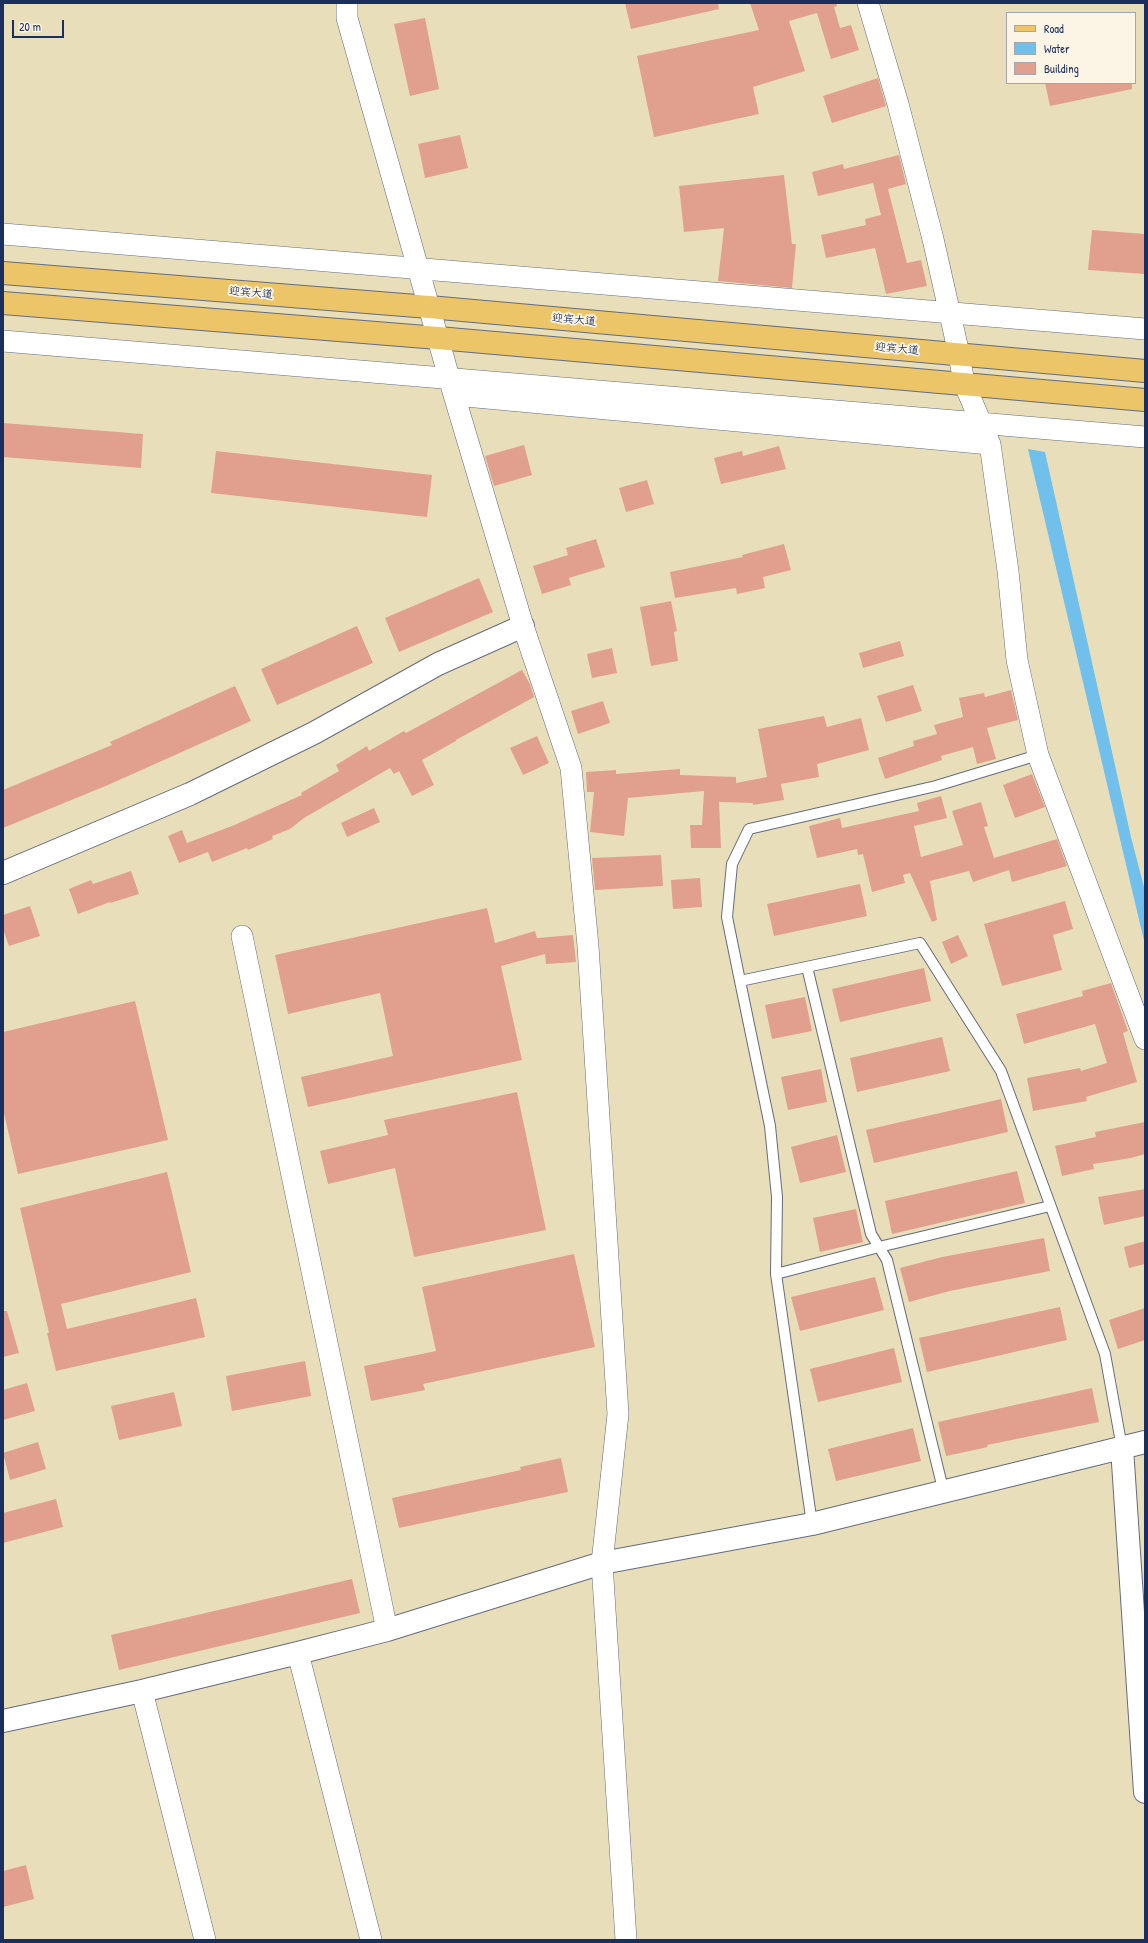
<!DOCTYPE html>
<html>
<head>
<meta charset="utf-8">
<style>
  body { margin:0 }
  #map { position:relative; width:1148px; height:1943px; overflow:hidden; background:#e9deba; font-family:"Patrick Hand",sans-serif }
  canvas { display:block }
  .frame { position:absolute; inset:0; border:4px solid #1b2f5e; pointer-events:none }
  .legend { position:absolute; left:1006px; top:12px; width:130px; height:72px; box-sizing:border-box; background:#fcf5e5; border:1px solid #a2a6af; margin:0; padding:5px 7px; list-style:none; font-size:12px; color:#1b2f5e }
  .legend li { display:flex; align-items:center; gap:8px; height:20px }
  .legend b { width:20px; border:1px solid #a2a6af }
  .scale { position:absolute; left:12px; top:20px; width:52px; height:18px; box-sizing:border-box; border:2px solid #1b2f5e; border-top:0; padding-left:5px; font-size:12px; line-height:14px; white-space:nowrap; color:#1b2f5e; -webkit-text-stroke:3px #fcf5e5; paint-order:stroke }
</style>
</head>
<body>
<div id="map">
<canvas width="1148" height="1943"></canvas>
<div class="frame"></div>
<ul class="legend">
<li><b style="height:5px;background:#edc569"></b>Road</li>
<li><b style="height:11px;background:#70c0eb"></b>Water</li>
<li><b style="height:11px;background:#e1a08e"></b>Building</li>
</ul>
<div class="scale">20 m</div>
</div>
<script>
const ctx = document.querySelector('canvas').getContext('2d');
ctx.lineJoin = 'round';
function fillPath(path, color) {
  ctx.fillStyle = color;
  ctx.fill(path, 'evenodd');
}
function toPath(rows) {
  const path = new Path2D();
  for (const r of rows) {
    path.moveTo(r[0], r[1]);
    for (let i = 2; i < r.length; i += 2) path.lineTo(r[i], r[i + 1]);
  }
  return path;
}
function stroke(path, color, width, dash) {
  ctx.strokeStyle = color;
  ctx.lineWidth = width;
  ctx.lineCap = dash ? 'butt' : 'round';
  ctx.setLineDash(dash || []);
  ctx.stroke(path);
}
function label(font, color, halo, rows, align = 'center') {
  ctx.font = font + ' "Patrick Hand","LXGW WenKai TC",sans-serif';
  ctx.lineWidth = 3.5;
  ctx.setLineDash([]);
  ctx.textBaseline = 'middle';
  ctx.strokeStyle = halo;
  ctx.fillStyle = color;
  for (const [text, x, y, turn = 0] of rows) {
    ctx.save();
    ctx.translate(x, y);
    ctx.rotate((+turn || 0) * Math.PI / 180);
    ctx.textAlign = isNaN(turn) ? turn : align;
    if (halo) ctx.strokeText(text, 0, 0);
    ctx.fillText(text, 0, 0);
    ctx.restore();
  }
}
fillPath(toPath([
  [1028,449,1045,452,1131,837,1145,891,1145,945]
]), '#70c0eb');
fillPath(toPath([
  [625,3,718,3,719,9,631,29],
  [750,3,836,3,837,6,834,7,840,28,851,25,859,50,831,59,817,13,789,21,805,71,753,87,759,114,654,137,637,56,759,30],
  [425,18,439,89,410,96,394,24],
  [878,78,886,106,832,123,823,96],
  [1045,83,1132,83,1132,89,1050,106],
  [460,135,468,168,425,178,418,144],
  [899,155,906,184,888,189,907,263,921,260,927,286,886,294,875,248,826,258,821,235,866,225,865,219,881,215,873,183,818,196,812,172,843,164,844,169],
  [784,175,792,244,796,244,792,288,718,281,724,228,684,232,679,186],
  [1092,230,1145,234,1145,274,1088,270],
  [3,423,143,434,141,468,3,457],
  [524,445,532,475,494,486,485,456],
  [779,446,786,469,721,484,714,458,742,451,743,456],
  [216,451,432,475,427,517,211,493],
  [647,480,654,504,626,512,619,488],
  [596,539,605,567,569,578,571,585,542,594,533,566,568,555,566,548],
  [784,544,791,570,763,577,765,588,737,594,736,588,675,598,670,572,743,557,742,555],
  [479,578,493,612,399,652,385,618],
  [671,601,677,631,674,632,678,661,651,666,640,607],
  [357,626,373,663,277,705,261,669],
  [900,641,904,656,863,668,859,653],
  [612,648,617,673,592,678,587,654],
  [522,670,530,684,534,697,456,740,456,741,422,760,434,785,412,796,399,771,394,774,390,768,304,818,290,829,272,836,273,839,248,850,247,848,212,862,208,852,179,863,168,836,182,830,187,843,232,826,302,795,301,793,339,771,336,765,367,746,369,751,404,731,406,733],
  [913,685,922,711,886,722,877,696],
  [235,686,251,721,108,785,3,828,3,790,112,745,110,742],
  [1011,690,1018,720,987,728,996,759,977,764,973,747,941,756,942,760,885,779,878,758,914,746,913,741,937,734,934,725,963,717,959,698,984,693,985,697],
  [603,701,610,723,578,734,571,711],
  [824,716,827,727,861,718,869,750,817,764,819,777,781,784,784,800,753,805,753,803,719,802,721,848,691,848,690,825,702,825,704,791,628,798,624,836,590,832,594,792,587,792,586,772,616,770,616,774,680,769,680,775,736,777,736,783,767,777,758,729],
  [537,736,549,763,523,775,510,748],
  [1032,774,1045,807,1015,818,1003,785],
  [941,796,947,818,914,826,921,857,963,845,952,811,981,802,988,826,984,827,994,858,1057,839,1067,866,1012,882,1009,870,973,882,969,871,930,881,937,920,932,922,910,873,903,875,905,883,872,892,863,854,858,855,857,849,817,858,809,826,840,818,842,828,919,811,917,803],
  [374,808,380,822,347,837,341,823],
  [661,855,663,886,595,890,592,858],
  [131,871,139,894,110,903,110,902,78,914,69,889,91,880,93,884],
  [700,878,702,907,673,909,671,880],
  [860,884,867,916,774,936,767,904],
  [1065,901,1073,929,1053,935,1062,970,1002,986,984,924],
  [30,906,40,936,9,946,3,929,3,915],
  [487,908,495,943,535,931,537,938,573,935,576,962,546,964,545,954,501,966,522,1060,308,1107,301,1077,393,1056,380,993,288,1014,275,955],
  [958,935,968,956,951,964,942,942],
  [924,968,931,1001,840,1022,832,989],
  [1111,983,1128,1031,1123,1033,1137,1082,1086,1097,1087,1101,1033,1111,1027,1078,1080,1068,1081,1071,1107,1063,1095,1024,1024,1044,1016,1014,1083,996,1082,991],
  [805,997,812,1031,772,1039,765,1005],
  [135,1001,168,1140,18,1174,3,1109,3,1032],
  [942,1037,950,1071,857,1092,850,1058],
  [821,1069,827,1102,788,1110,781,1077],
  [517,1092,546,1230,414,1257,395,1168,328,1184,320,1151,388,1135,384,1120],
  [1001,1099,1008,1132,874,1163,866,1130],
  [1145,1122,1145,1154,1131,1158,1093,1164,1094,1169,1062,1176,1055,1146,1096,1137,1095,1132],
  [837,1135,846,1172,800,1183,791,1147],
  [1017,1171,1025,1203,892,1234,885,1201],
  [167,1172,191,1272,61,1304,67,1329,196,1298,205,1337,56,1371,47,1333,49,1333,20,1208],
  [1145,1189,1145,1216,1104,1225,1098,1197],
  [856,1209,863,1242,820,1252,813,1218],
  [1044,1238,1050,1271,950,1291,909,1302,900,1268,942,1257],
  [1145,1241,1145,1264,1129,1268,1124,1247],
  [574,1254,595,1347,423,1384,425,1390,371,1401,364,1366,436,1351,422,1287],
  [875,1277,884,1310,800,1331,791,1297],
  [1060,1307,1067,1340,927,1372,919,1338],
  [1145,1308,1145,1340,1118,1349,1109,1320],
  [3,1311,7,1311,19,1353,3,1357],
  [894,1348,902,1382,818,1402,810,1369],
  [305,1361,311,1396,232,1411,226,1376],
  [27,1383,35,1411,3,1420,3,1390],
  [1092,1388,1099,1422,987,1445,988,1447,946,1456,938,1422],
  [174,1392,182,1426,119,1440,111,1406],
  [913,1428,921,1461,836,1481,828,1449],
  [38,1442,46,1469,10,1480,3,1453],
  [561,1458,568,1492,399,1528,392,1498,521,1470,520,1467],
  [56,1499,63,1527,3,1543,3,1513],
  [352,1579,360,1613,119,1670,111,1635],
  [26,1865,34,1899,3,1907,3,1871]
]), '#e1a08e');
const service = toPath([
  [1038,755,936,786,749,829,732,864,727,917,740,981,920,943,1001,1071,1105,1354,1122,1448],
  [807,967,871,1234,887,1260,944,1493],
  [740,981,770,1126,777,1197,776,1274,812,1524],
  [776,1274,879,1247,1050,1206]
]);
const minor = toPath([
  [347,3,347,18,454,395,523,626,571,768,588,946,618,1414,602,1563,626,1940],
  [868,3,898,104,933,239,959,354,964,383,990,444,1008,571,1017,660,1038,755,1145,1039],
  [3,234,1145,329],
  [3,341,1145,437],
  [454,395,990,444],
  [242,936,387,1630],
  [298,1653,371,1940],
  [142,1691,205,1940]
]);
const tertiary = toPath([
  [3,873,190,794,314,733,438,664,523,626],
  [1122,1448,1145,1792],
  [3,1721,142,1691,298,1653,387,1630,602,1563,812,1524,1145,1442]
]);
const primary = toPath([
  [3,273,429,307,1145,371],
  [3,303,438,338,1145,400]
]);
stroke(service, '#636c7e', 12);
stroke(minor, '#636c7e', 22);
stroke(tertiary, '#636c7e', 24);
stroke(primary, '#636c7e', 24);
stroke(service, '#fff', 10);
stroke(minor, '#fff', 21);
stroke(tertiary, '#fff', 22);
stroke(primary, '#edc569', 22);
label('11px', '#1b2f5e', '#fcf5e5', [
  ["迎宾大道",251,293,5],
  ["迎宾大道",574,320,5],
  ["迎宾大道",897,349,5]
]);
</script>
</body>
</html>
